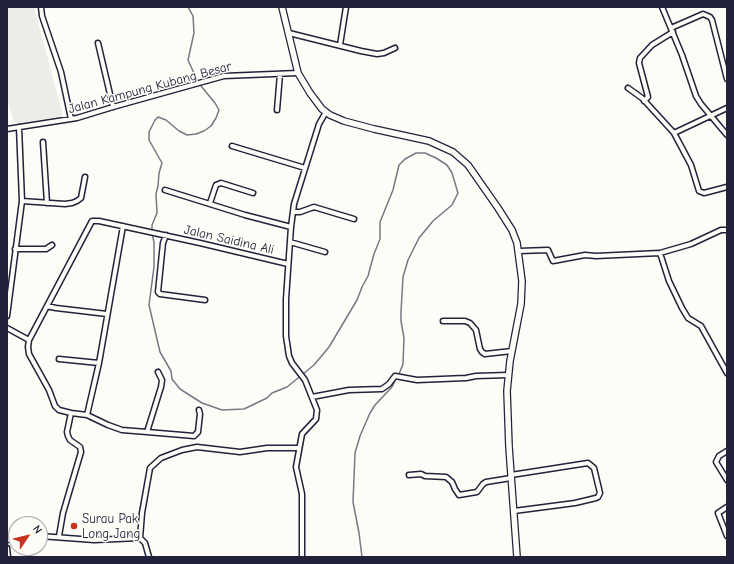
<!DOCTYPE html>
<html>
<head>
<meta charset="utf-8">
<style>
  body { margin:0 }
  #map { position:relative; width:734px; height:564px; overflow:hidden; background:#fdfcf7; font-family:"Comic Neue",sans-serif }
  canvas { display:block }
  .frame { position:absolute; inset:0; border:8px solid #22223b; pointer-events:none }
  .north { position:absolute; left:8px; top:516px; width:40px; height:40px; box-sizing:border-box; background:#fdfcf7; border:1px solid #a5a5ac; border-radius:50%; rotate:55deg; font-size:11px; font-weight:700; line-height:16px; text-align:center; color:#22223b }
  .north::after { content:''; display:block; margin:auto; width:14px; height:18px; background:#c8321e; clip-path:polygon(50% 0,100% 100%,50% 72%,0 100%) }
</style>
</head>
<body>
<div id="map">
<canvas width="734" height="564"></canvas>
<div class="frame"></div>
<div class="north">N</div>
</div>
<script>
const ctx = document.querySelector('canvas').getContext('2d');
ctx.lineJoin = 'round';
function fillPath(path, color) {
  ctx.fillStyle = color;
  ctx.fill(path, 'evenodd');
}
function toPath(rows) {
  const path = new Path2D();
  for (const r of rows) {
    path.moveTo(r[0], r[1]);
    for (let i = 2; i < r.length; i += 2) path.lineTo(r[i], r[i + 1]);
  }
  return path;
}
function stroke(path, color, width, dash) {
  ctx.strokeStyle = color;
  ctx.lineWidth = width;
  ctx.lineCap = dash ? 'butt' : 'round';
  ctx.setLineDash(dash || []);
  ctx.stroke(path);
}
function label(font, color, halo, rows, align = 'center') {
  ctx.font = font + ' "Comic Neue",sans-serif';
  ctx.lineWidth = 3;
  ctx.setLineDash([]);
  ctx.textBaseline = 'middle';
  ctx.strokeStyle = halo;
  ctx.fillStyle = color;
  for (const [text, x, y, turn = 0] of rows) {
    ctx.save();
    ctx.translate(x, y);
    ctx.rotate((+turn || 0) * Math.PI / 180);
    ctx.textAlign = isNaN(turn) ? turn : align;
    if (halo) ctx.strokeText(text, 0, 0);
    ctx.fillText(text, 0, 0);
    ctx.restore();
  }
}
fillPath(toPath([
  [7,7,34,7,63,116,15,124,7,100]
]), '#ecece9');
stroke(toPath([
  [188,7,193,16,194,33,188,60,197,80],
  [152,229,152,225,157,213,156,194,158,186,159,173,162,163,149,140,149,132,155,120,158,117,166,120,179,131,187,135,196,134,204,131,211,126,216,118,219,110,215,103,201,86],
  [152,234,154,242,154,267,149,305,160,352,171,371,172,379,180,389,202,403,222,410,244,409,267,398,272,393,287,387,314,365,329,347,357,300,362,287,368,276,374,254,380,239,380,222,393,190,399,165,405,159,416,153,425,153,436,158,447,165,452,173,458,193,452,205,433,221,419,238,408,260,403,277,401,312,401,321,404,338,403,364,399,374],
  [362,557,359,533,353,502,355,453,360,436,370,413,375,405,392,387,395,381]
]), '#787885', 1.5);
const street = toPath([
  [41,7,42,16,61,72,71,119],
  [662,7,682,55,696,96,701,104,727,135],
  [671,28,703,14,710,17,712,20,727,79],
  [289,33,361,51,377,54,384,53,395,48],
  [98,43,113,107],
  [340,45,346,7],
  [628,88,642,98,674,133,691,165,699,191,704,193,727,187],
  [644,101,648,97,639,63,640,58,652,45,673,32],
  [277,110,280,74],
  [7,129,77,118,113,107,224,76,298,73],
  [674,133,727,108],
  [43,142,47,203],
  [232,146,305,168],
  [165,190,245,215,291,227],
  [22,201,65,204,72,203,77,201,81,198,85,177],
  [210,203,216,185,221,183,253,193],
  [293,212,300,212,314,207,354,219],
  [166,235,163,243,158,292,160,294,205,300],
  [290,242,325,252],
  [15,249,46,249,52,245],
  [519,251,548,250,553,261,585,255,596,256,660,253,691,244,721,230,727,230],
  [660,253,669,281,682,308,688,318,701,326,727,373],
  [47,306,56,308,107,314],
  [7,316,22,201,19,127],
  [443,321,465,321,470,323,476,330,480,349,482,352,485,354,512,351],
  [7,328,29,340],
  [59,359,99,363],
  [312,397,349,390,382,389,389,384,395,376,417,380,466,378,476,376,508,375],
  [71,413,59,410,55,406,49,390,29,354,28,347,29,340,92,221,99,221,200,243,288,264],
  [87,415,99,363,123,226],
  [147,432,194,436,198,432,200,414,199,410],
  [727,451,719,456,716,462,727,480],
  [409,475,421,474,425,476,446,477,452,482,455,489,459,495,477,492,483,484,486,482,511,478],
  [511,475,588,463,594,468,600,493,598,497,596,498,575,503,514,511],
  [727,507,718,513,727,536],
  [40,536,94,540,140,538,145,543,149,557],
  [59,536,63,513,81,452,80,447,70,440,68,436,67,432,71,413,87,415,108,425,122,430,147,432,161,387,162,380,158,372],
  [140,538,142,513,150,468,161,458,182,450,197,447,240,452,267,448,299,448],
  [7,540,16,538],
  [7,548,8,557],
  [302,557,302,494,296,467,302,434,316,419,317,410,305,380,292,363,289,356,286,336,286,299,291,227,294,204,319,124,326,112]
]);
const secondary = toPath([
  [282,7,298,73,310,93,322,109,330,115,344,121,374,129,429,141,453,152,468,165,498,208,512,230,517,243,522,281,521,304,510,361,507,391,509,447,517,557]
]);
stroke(street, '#22223b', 7);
stroke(secondary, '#22223b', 8);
stroke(street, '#fdfcf7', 4);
stroke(secondary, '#fdfcf7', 5.5);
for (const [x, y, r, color] of [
  [74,526,4,"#c8321e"]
]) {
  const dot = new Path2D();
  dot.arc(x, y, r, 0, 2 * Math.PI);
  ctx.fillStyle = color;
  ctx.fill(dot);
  stroke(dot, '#fdfcf7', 1.5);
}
label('13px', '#22223b', '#fdfcf7', [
  ["Jalan Kampung Kubang Besar",150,88,-15],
  ["Jalan Saidina Ali",229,240,13]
]);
label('13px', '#22223b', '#fdfcf7', [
  ["Surau Pak",82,519],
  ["Long Jang",82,534]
], 'left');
</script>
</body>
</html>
